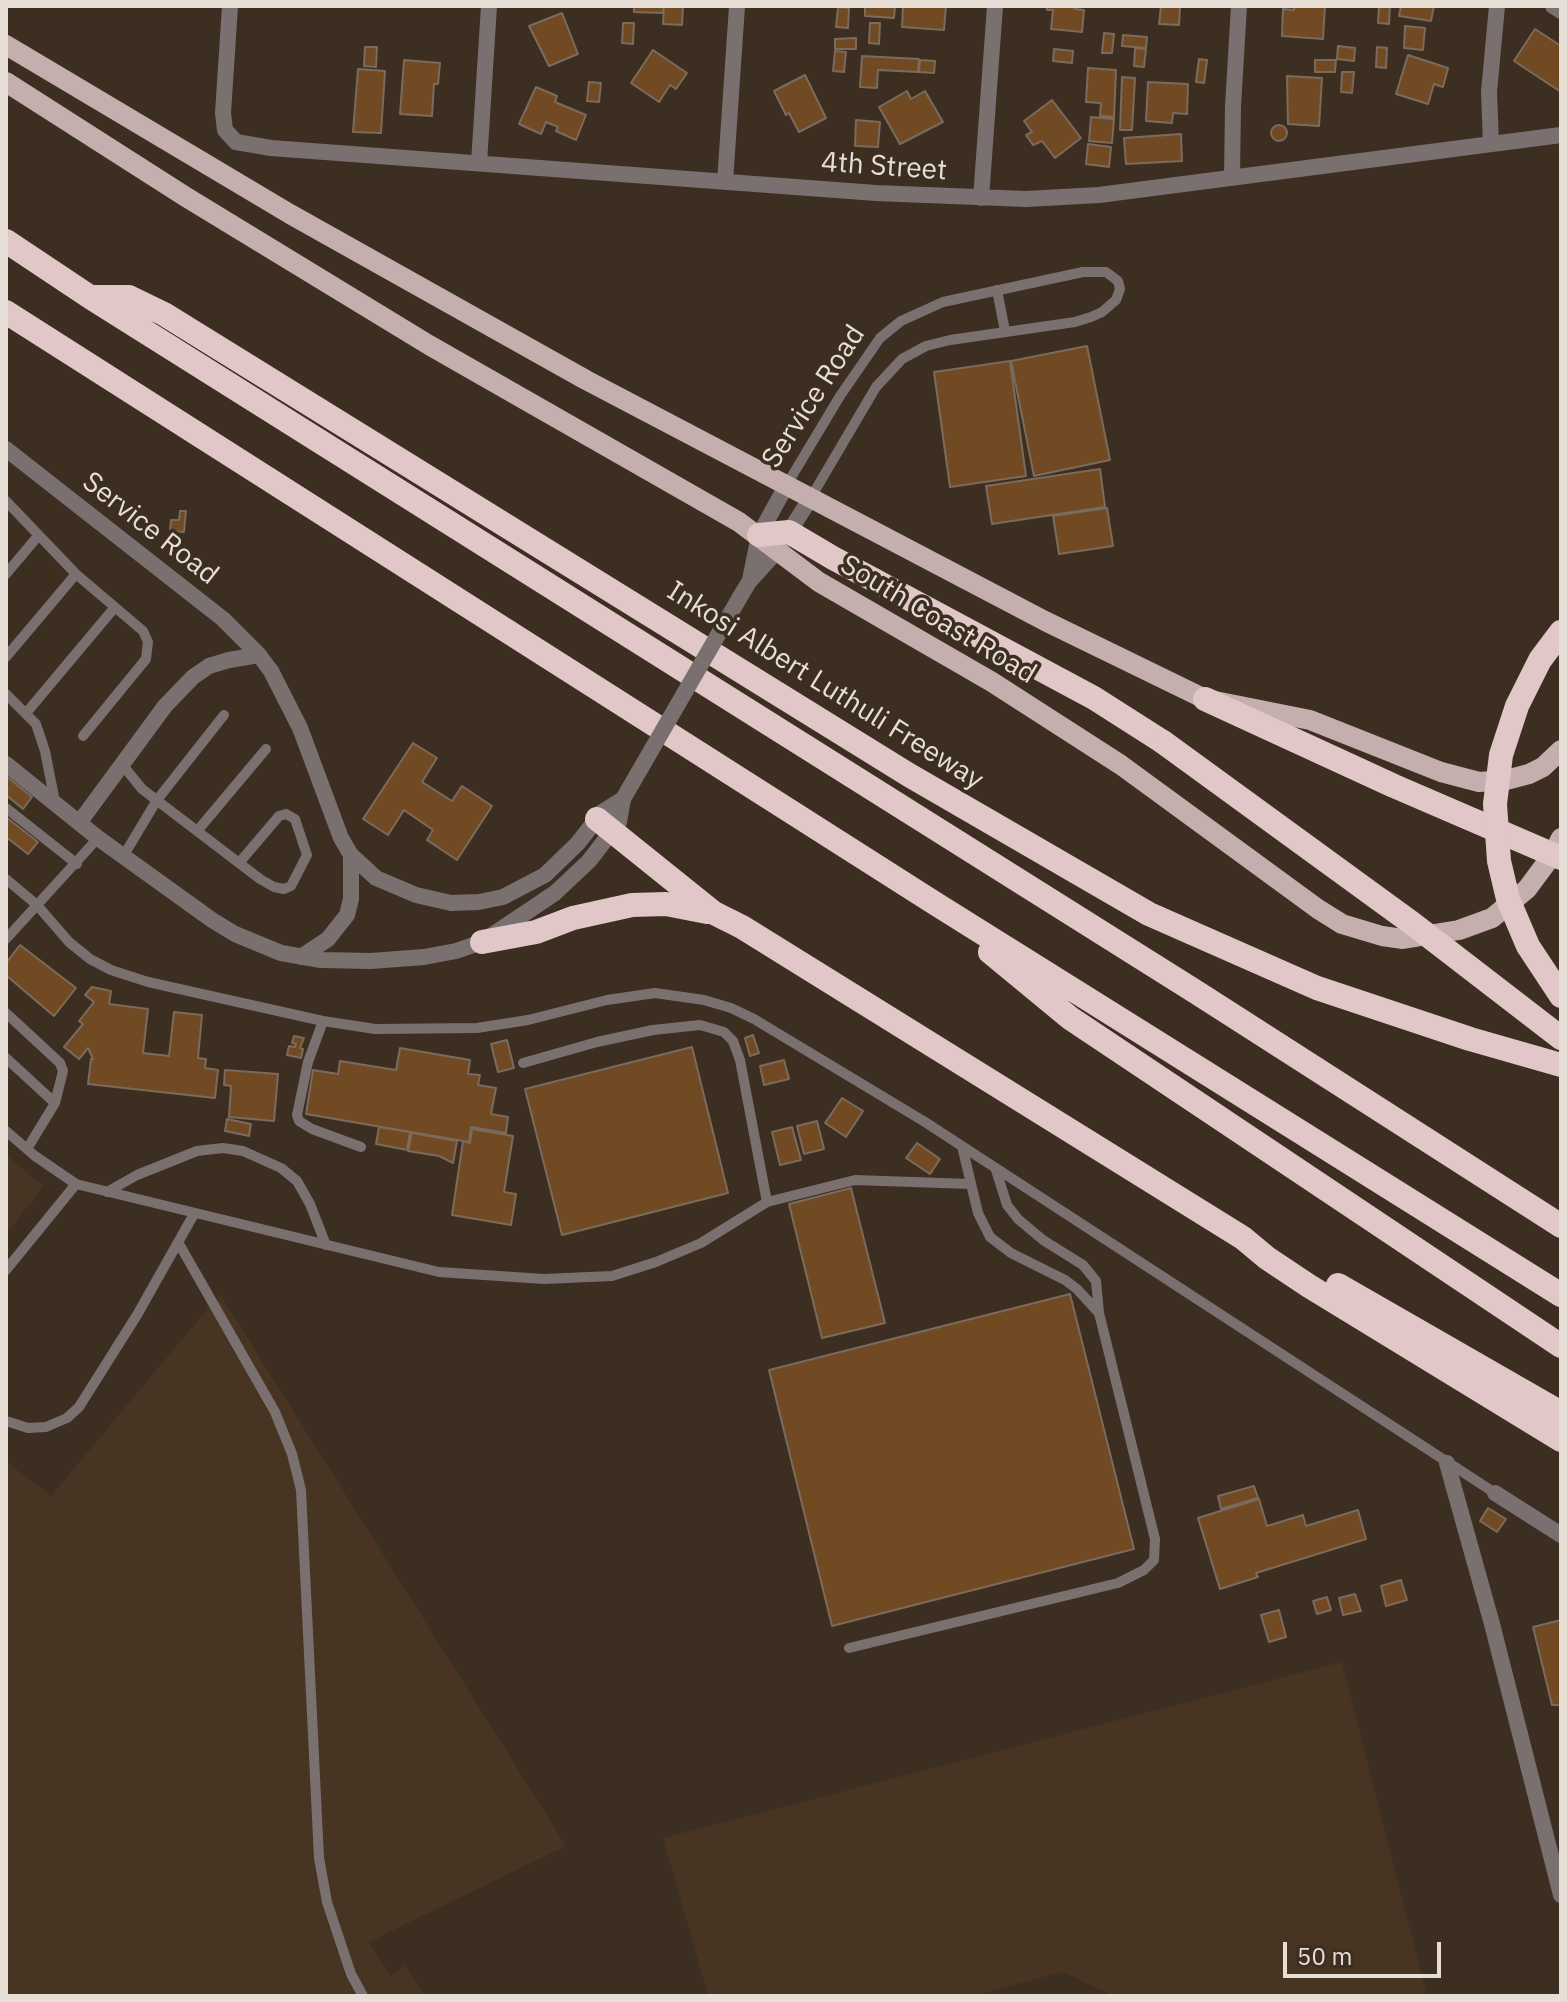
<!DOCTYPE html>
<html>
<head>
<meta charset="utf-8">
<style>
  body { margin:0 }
  #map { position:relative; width:1567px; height:2002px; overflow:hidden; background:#3c2e21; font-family:"IBM Plex Sans",sans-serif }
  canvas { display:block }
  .frame { position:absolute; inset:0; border:8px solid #e7ded6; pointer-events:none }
  .scale { position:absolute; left:1283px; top:1942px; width:158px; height:36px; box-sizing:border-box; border:4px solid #e7ded6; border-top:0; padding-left:10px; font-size:24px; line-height:28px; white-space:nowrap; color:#e7ded6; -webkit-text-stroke:6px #3c2e21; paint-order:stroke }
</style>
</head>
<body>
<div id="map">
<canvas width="1567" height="2002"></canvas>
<div class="frame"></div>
<div class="scale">50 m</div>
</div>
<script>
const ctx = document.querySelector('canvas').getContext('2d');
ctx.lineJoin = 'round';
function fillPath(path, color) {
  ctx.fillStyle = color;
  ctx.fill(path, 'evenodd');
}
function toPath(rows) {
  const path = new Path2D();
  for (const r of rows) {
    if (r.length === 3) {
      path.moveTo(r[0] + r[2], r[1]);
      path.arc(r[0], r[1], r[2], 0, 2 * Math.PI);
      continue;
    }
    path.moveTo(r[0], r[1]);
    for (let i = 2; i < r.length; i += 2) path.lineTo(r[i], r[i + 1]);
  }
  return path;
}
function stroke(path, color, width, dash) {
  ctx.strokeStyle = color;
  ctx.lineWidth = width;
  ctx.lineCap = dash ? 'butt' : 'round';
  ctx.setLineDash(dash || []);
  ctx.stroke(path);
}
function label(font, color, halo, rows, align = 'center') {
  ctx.font = font + ' "IBM Plex Sans",sans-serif';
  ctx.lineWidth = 7;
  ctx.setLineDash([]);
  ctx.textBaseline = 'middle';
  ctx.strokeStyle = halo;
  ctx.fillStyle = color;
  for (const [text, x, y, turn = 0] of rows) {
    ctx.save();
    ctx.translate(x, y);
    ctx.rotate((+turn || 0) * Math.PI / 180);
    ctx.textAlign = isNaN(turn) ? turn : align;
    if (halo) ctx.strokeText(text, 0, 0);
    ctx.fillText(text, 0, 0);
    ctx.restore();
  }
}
fillPath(toPath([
  [6,1155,44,1186,6,1234],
  [220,1294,566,1846,369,1942,391,1976,405,1965,425,1996,6,1996,6,1461,51,1496],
  [1342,1662,1427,1996,1113,1996,1063,1972,972,1996,708,1996,663,1838]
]), '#473422');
const building = toPath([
  [634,6,664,6,663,13,634,12,634,6],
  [664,6,683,6,682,25,663,24,664,6],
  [865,6,895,6,894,18,865,16,865,6],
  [903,6,946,6,944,30,902,27,903,6],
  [1047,6,1075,6,1075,9,1084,10,1082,32,1051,29,1053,10,1047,10,1047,6],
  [1161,6,1180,6,1179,25,1159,24,1161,6],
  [1294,6,1325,6,1323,39,1282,36,1283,9,1294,10,1294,6],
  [1379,6,1390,6,1389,24,1378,23,1379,6],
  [1401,6,1434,6,1431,21,1399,16,1401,6],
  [838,7,849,8,848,28,836,27,838,7],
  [562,13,578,54,549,66,529,26,562,13],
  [623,23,634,23,633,44,622,43,623,23],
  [870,23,880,23,879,44,869,43,870,23],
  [1405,26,1425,28,1423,50,1404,48,1405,26],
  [1535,29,1561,46,1561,92,1514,61,1535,29],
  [1104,33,1114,34,1112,53,1102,53,1104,33],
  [1123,35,1147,37,1146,48,1122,46,1123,35],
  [856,38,856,49,835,49,835,39,856,38],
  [1338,46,1355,48,1354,61,1337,59,1338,46],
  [365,47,377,47,376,67,364,66,365,47],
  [1377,47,1387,48,1386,68,1376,67,1377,47],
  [1135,48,1146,49,1144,67,1134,66,1135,48],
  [1054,49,1073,51,1072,63,1053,61,1054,49],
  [653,50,687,73,676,89,670,85,659,102,631,83,653,50],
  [835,51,846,52,844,72,833,71,835,51],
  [1408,55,1448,68,1443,87,1434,84,1428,104,1396,94,1408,55],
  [862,56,919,59,918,72,878,70,877,88,860,87,862,56],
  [1199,59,1207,60,1204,83,1196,82,1199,59],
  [404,60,440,63,438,84,434,84,432,116,400,114,404,60],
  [920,60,935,61,934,73,919,72,920,60],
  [1315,60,1336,60,1335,72,1315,72,1315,60],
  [1088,68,1116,70,1114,117,1100,116,1101,103,1086,102,1088,68],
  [358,69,385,71,381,133,353,132,358,69],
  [1342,72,1354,72,1352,93,1341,92,1342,72],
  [805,75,826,118,799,132,789,113,786,115,774,91,805,75],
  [1287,76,1322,78,1319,126,1288,124,1287,76],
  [1122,77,1135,78,1132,130,1120,130,1122,77],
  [589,82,601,83,599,102,587,101,589,82],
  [1148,82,1188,84,1187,114,1173,113,1172,123,1146,121,1148,82],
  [536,87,557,96,555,102,586,115,576,140,556,131,558,127,546,122,541,134,519,124,536,87],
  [907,91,911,99,925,91,943,122,900,144,879,107,907,91],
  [1052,100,1081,138,1055,158,1042,141,1033,145,1026,135,1032,132,1024,121,1052,100],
  [1091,117,1114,119,1112,143,1089,141,1091,117],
  [856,120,880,122,878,147,855,146,856,120],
  [1279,133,8],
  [1181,134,1182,161,1126,164,1124,138,1181,134],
  [1088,144,1111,147,1109,167,1086,164,1088,144],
  [1087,346,1110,460,1034,476,1011,361,1087,346],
  [1010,361,1026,476,950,487,934,372,1010,361],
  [1100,469,1105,507,992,524,986,486,1100,469],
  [1107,508,1113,546,1059,554,1053,516,1107,508],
  [180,511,186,511,184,532,170,531,171,520,179,520,180,511],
  [413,743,437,758,422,782,452,801,462,786,492,806,457,860,427,840,433,830,404,810,388,835,363,819,413,743],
  [6,776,32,797,23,809,6,795,6,776],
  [6,817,38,842,28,854,6,837,6,817],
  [20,945,76,988,54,1016,8,977,6,980,6,963,20,945],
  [92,987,111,991,109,1004,148,1009,143,1053,169,1056,174,1012,202,1015,198,1058,206,1059,205,1068,218,1070,215,1098,88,1084,91,1059,93,1059,88,1048,79,1059,64,1047,83,1024,79,1021,94,1002,85,995,92,987],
  [753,1035,759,1053,750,1056,745,1038,753,1035],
  [294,1036,304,1038,300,1048,303,1049,301,1058,287,1055,289,1046,295,1047,296,1044,292,1043,294,1036],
  [507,1040,514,1068,498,1072,491,1044,507,1040],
  [692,1047,728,1193,562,1235,525,1089,692,1047],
  [400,1048,470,1060,468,1074,480,1075,478,1085,496,1088,491,1114,508,1117,506,1133,471,1127,469,1142,306,1114,313,1070,338,1074,340,1061,396,1070,400,1048],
  [784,1060,789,1079,764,1085,760,1066,784,1060],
  [225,1070,278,1074,274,1121,229,1117,231,1086,224,1085,225,1070],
  [842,1098,863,1111,846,1137,825,1123,842,1098],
  [227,1119,251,1124,249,1136,225,1131,227,1119],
  [817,1121,824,1149,804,1154,797,1126,817,1121],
  [379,1127,410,1132,407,1150,376,1144,379,1127],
  [792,1127,801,1160,780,1165,772,1132,792,1127],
  [472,1129,513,1136,504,1192,516,1194,511,1225,452,1215,463,1141,470,1143,472,1129],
  [412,1133,457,1141,453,1163,439,1156,408,1151,412,1133],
  [917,1143,940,1159,930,1174,906,1158,917,1143],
  [851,1188,885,1323,822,1338,789,1204,851,1188],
  [1070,1294,1134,1549,832,1626,769,1370,1070,1294],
  [1254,1486,1258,1498,1221,1509,1218,1496,1254,1486],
  [1259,1499,1267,1526,1303,1515,1306,1526,1358,1510,1366,1539,1256,1573,1258,1577,1220,1589,1198,1518,1259,1499],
  [1488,1508,1506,1519,1497,1532,1480,1521,1488,1508],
  [1401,1580,1407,1600,1386,1606,1381,1586,1401,1580],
  [1355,1594,1361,1611,1343,1615,1339,1598,1355,1594],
  [1327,1597,1331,1610,1317,1614,1313,1601,1327,1597],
  [1279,1610,1286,1637,1269,1642,1261,1615,1279,1610],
  [1561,1620,1561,1705,1552,1705,1533,1627,1561,1620]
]);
fillPath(building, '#714a24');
stroke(building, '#7b6b5d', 2);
stroke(toPath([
  [997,290,1005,331],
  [786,486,840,396,880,338,901,321,943,302,1083,272,1106,272,1118,281,1120,289,1116,300,1102,312,1091,317,1075,322,950,340,926,346,902,359,876,387,810,499],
  [6,501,76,574,143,631,148,642,146,659,83,736],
  [6,574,38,536],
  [6,657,76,574],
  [6,694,36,724,45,751,55,802],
  [27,712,115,607],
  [121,763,142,789,260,879,274,887,284,889,291,886,307,855,295,819,286,814,279,816,239,863],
  [6,808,77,864],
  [198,830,266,749],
  [98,838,37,905,69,942,90,959,111,970,148,982,323,1021,375,1029,477,1028,528,1020,607,1000,655,993,704,1000,731,1008,754,1019,925,1122,1495,1493],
  [124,855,157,800,224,715],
  [6,879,37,905,6,939],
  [6,1013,60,1063,63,1071,55,1103,27,1149],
  [323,1021,308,1062,297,1115,299,1121,312,1129,361,1147],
  [6,1058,55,1103],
  [6,1131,35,1156,76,1184,6,1270],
  [962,1146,978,1213,990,1237,1011,1253,1065,1280,1077,1289,1099,1313],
  [76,1184,439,1272,544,1279,612,1276,656,1262,701,1243,767,1202,740,1060,733,1041,724,1032,700,1025,653,1030,597,1042,523,1063],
  [107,1192,137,1175,197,1151,223,1148,243,1151,281,1168,297,1181,310,1204,326,1245],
  [767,1202,855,1180,970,1184],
  [178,1242,275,1412,292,1454,301,1490,319,1858,327,1902,351,1974,363,1996],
  [6,1421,28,1428,46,1427,67,1418,79,1407,137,1315,194,1214],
  [849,1648,1118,1583,1144,1570,1154,1560,1155,1539,1099,1313,1096,1281,1083,1265,1043,1240,1018,1219,1007,1205,996,1170]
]), '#7b7070', 10);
stroke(toPath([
  [230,6,223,113,225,130,236,142,271,148,876,193,1026,199,1099,195,1561,135],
  [1553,6,1561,11],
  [1491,144,1489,92,1497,6],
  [479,163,489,6],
  [1232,177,1233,106,1239,6],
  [725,182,737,6],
  [981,198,995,6],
  [6,449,223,619,259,655,271,671,300,728,341,838,351,855,376,878,416,895,451,903,479,902,503,897,545,875,578,843,602,812,623,799],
  [750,580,759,535,786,486],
  [740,597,749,582,777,551,810,499],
  [6,764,98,838,212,920,235,934,281,953,321,960,371,961,424,957,456,951,482,942,555,893,589,861,619,822,623,799],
  [79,823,165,706,193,677,209,666,229,660,259,655],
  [301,957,328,939,347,915,351,899,351,855],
  [1447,1463,1492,1624,1561,1895],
  [1495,1493,1561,1535]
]), '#7b7070', 16);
stroke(toPath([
  [6,45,290,214,586,380,1045,621,1205,699,1310,720,1441,772,1479,782,1506,780,1529,774,1543,767,1561,750],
  [6,82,186,197,429,345,739,522,819,582,992,682,1121,765,1318,909,1342,924,1382,936,1403,939,1459,930,1492,918,1527,889,1553,854,1561,838]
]), '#c4afae', 20);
stroke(toPath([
  [6,241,90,297,1196,992,1561,1226],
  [90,297,129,297,164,314,909,775,1149,914,1317,988,1470,1039,1561,1065],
  [6,312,936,904,1561,1295],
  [759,535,789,532,833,558,1094,698,1163,742],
  [1205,699,1394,786,1561,858],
  [597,819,714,913,742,927,1243,1238,1267,1258,1309,1286,1561,1440],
  [482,942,536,932,573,918,632,905,666,904,707,912],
  [990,952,1070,1018,1561,1346],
  [1338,1285,1561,1413]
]), '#e1c7c7', 24);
stroke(toPath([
  [623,799,740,597]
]), '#7b7070', 16);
stroke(toPath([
  [1561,632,1540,660,1517,706,1501,755,1495,804,1499,861,1508,899,1528,946,1561,996],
  [1163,742,1413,924,1561,1038]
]), '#e1c7c7', 24);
label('28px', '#e7ded6', '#3c2e21', [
  ["4th Street",884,167,4],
  ["Service Road",814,397,-57],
  ["Service Road",150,529,38],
  ["South Coast Road",938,620,31],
  ["Inkosi Albert Luthuli Freeway",825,686,32]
]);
</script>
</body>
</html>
